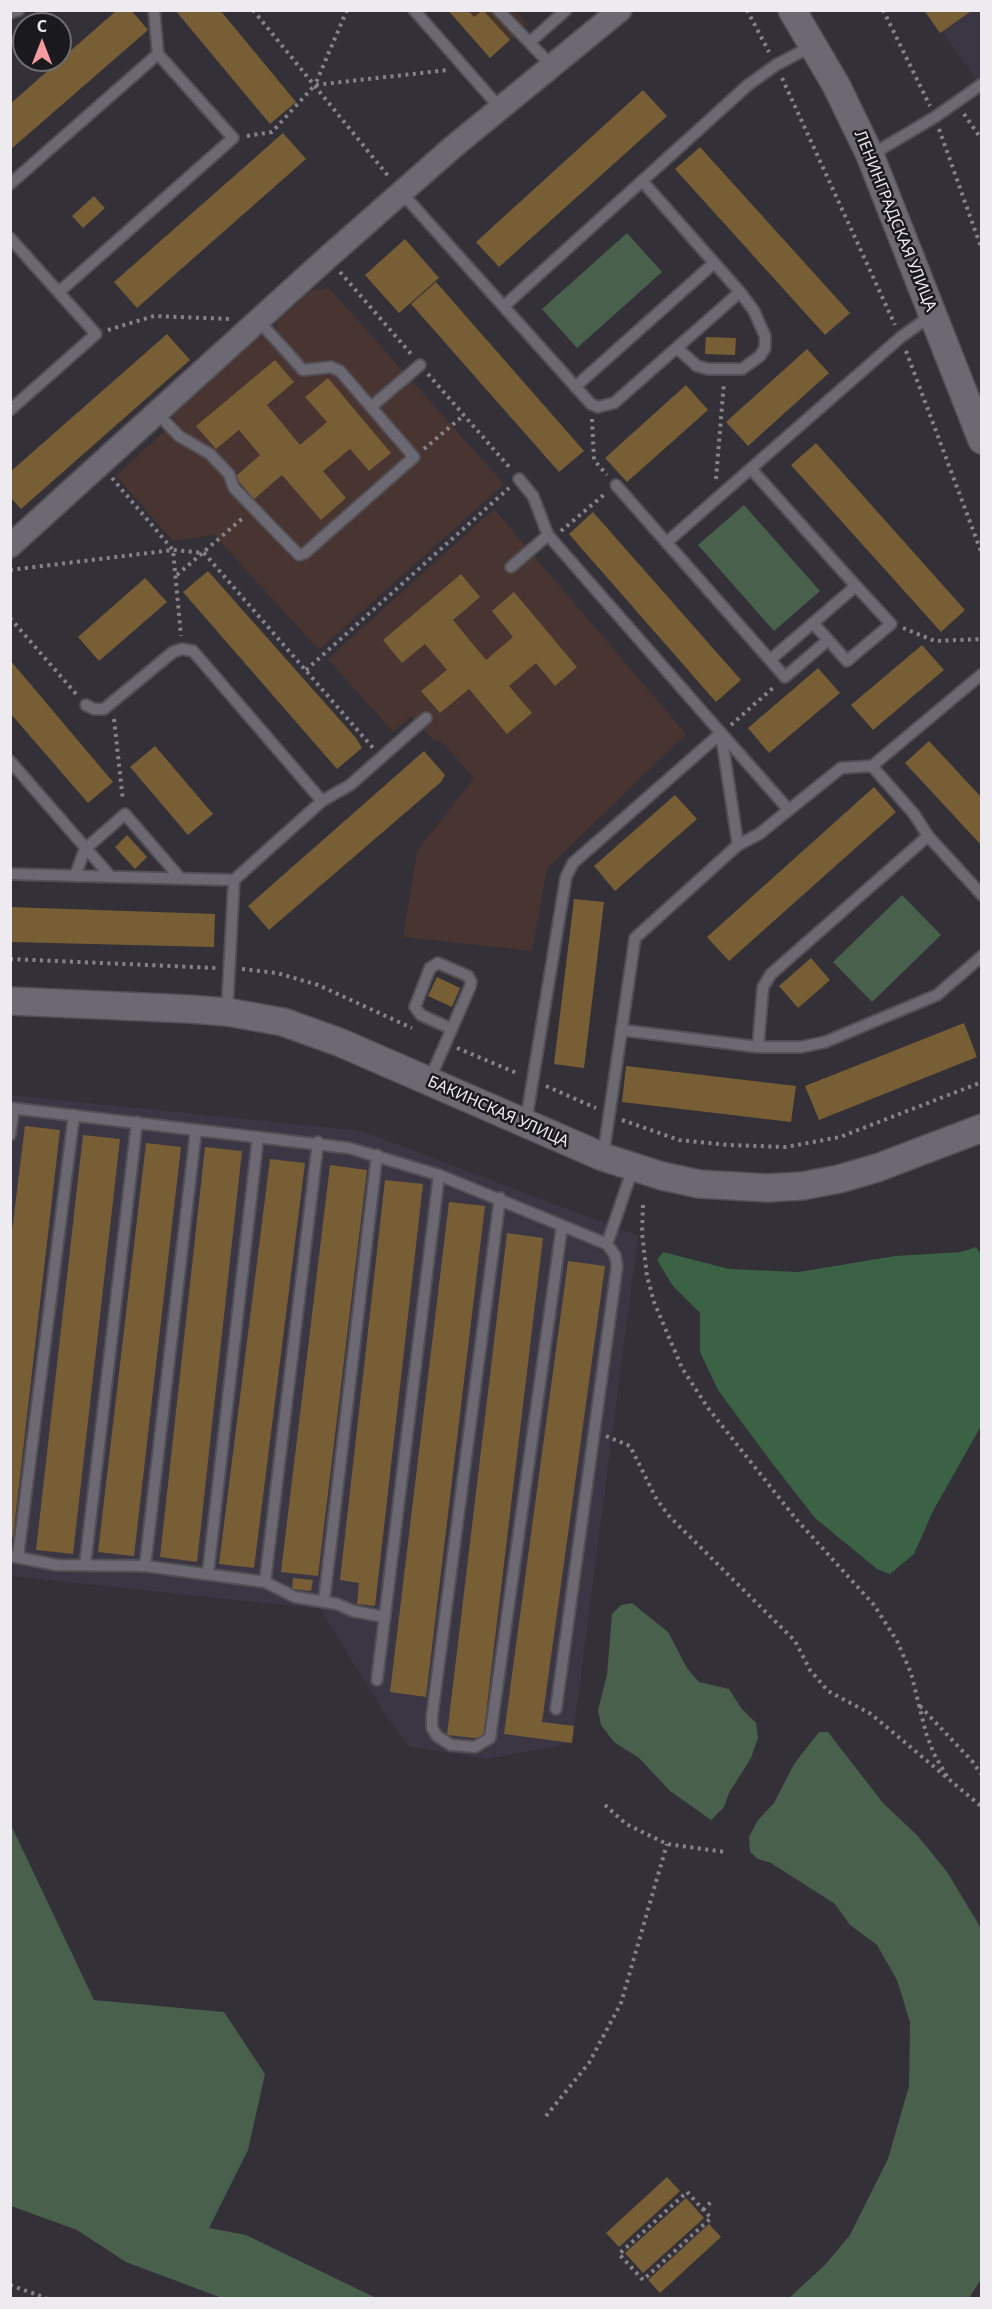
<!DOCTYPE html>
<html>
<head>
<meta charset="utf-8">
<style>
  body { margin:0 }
  #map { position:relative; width:992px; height:2309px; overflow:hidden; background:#333038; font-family:"Noto Sans",sans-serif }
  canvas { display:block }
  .frame { position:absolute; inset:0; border:12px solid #edebf0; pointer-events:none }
  .north { position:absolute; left:12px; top:12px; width:60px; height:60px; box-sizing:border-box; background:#1a191d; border:2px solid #6e6d71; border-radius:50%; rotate:0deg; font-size:16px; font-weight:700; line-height:24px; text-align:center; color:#edebf0 }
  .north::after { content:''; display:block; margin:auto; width:21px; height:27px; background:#f49b9f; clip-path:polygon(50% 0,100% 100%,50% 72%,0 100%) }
</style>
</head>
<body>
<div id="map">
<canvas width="992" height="2309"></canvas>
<div class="frame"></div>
<div class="north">С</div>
</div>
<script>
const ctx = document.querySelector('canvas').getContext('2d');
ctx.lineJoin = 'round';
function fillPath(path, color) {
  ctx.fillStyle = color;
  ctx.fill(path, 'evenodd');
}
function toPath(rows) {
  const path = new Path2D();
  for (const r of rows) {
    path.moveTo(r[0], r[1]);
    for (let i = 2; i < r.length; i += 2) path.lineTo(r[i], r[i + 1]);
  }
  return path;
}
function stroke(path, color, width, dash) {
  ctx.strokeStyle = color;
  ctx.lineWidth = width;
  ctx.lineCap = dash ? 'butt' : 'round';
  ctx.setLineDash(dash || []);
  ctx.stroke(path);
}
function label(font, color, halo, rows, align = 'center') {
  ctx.font = font + ' "Noto Sans",sans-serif';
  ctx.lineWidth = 5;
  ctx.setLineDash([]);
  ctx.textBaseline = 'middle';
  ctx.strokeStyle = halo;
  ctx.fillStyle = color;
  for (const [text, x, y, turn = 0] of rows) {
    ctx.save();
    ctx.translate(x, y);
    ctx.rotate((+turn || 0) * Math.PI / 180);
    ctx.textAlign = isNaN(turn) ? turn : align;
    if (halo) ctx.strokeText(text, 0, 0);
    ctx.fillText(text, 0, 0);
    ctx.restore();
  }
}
fillPath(toPath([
  [448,11,516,11,528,24,490,58]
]), '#47352b');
fillPath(toPath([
  [924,11,981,11,981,87,943,32,940,33],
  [10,1095,362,1131,638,1236,572,1743,487,1759,409,1747,386,1716,320,1609,11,1576]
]), '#3b3644');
fillPath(toPath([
  [329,288,504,484,319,650,214,535,173,541,116,476,175,421,171,415,259,336,266,337,277,327,277,321,312,290],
  [494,509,686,734,547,869,532,951,403,937,417,851,474,778,443,743,433,740,411,716,393,732,328,659]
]), '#483431');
fillPath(toPath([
  [627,233,662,272,577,348,542,309],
  [744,505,820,591,774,631,698,545],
  [902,895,941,935,872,1002,833,962],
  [632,1603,668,1632,687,1668,699,1682,729,1689,741,1708,756,1723,758,1738,751,1758,729,1793,724,1807,711,1820,670,1791,639,1758,614,1742,601,1725,598,1710,607,1675,612,1614,621,1605],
  [819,1732,828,1732,883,1803,918,1836,947,1872,981,1928,982,2278,969,2298,789,2298,825,2265,850,2235,888,2159,909,2086,910,2022,897,1980,877,1945,850,1925,835,1904,771,1863,758,1859,750,1852,749,1837,758,1820,774,1803,794,1764],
  [11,1825,94,2000,224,2012,265,2074,248,2150,209,2228,246,2235,376,2298,222,2298,126,2262,77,2230,11,2206]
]), '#48604c');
fillPath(toPath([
  [976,1247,982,1256,981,1426,933,1511,914,1554,890,1574,877,1569,815,1518,769,1459,718,1390,700,1352,700,1313,673,1286,657,1260,663,1252,729,1269,799,1272,895,1256,961,1252]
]), '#3b6244');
fillPath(toPath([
  [117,10,131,10,148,30,10,150,10,104],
  [175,10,220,10,296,102,270,124],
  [448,10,468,10,474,17,483,10,510,40,490,58],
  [924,10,973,10,940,33],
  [643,90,667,116,499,267,476,242],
  [283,133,306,159,137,308,114,282],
  [700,147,850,313,825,335,675,169],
  [94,196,105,208,83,228,72,216],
  [405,239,439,278,399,313,365,275],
  [436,282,584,451,559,472,411,304],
  [167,334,190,360,21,509,10,497,10,472],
  [706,337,736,338,735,355,705,354],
  [807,349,829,373,748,446,726,422],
  [275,360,294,382,267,405,300,445,327,422,305,397,328,378,391,453,369,471,350,449,323,471,346,498,321,520,282,475,254,499,235,477,260,455,239,430,216,449,196,426],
  [686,385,708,410,627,482,605,458],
  [816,443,965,610,941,632,791,465],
  [593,512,741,680,716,702,569,534],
  [208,571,356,738,362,748,337,769,183,592],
  [461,574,480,597,453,620,486,660,513,637,492,611,514,592,577,667,555,686,536,663,509,686,532,713,507,734,469,689,440,713,421,691,447,670,425,644,402,663,383,640],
  [145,578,167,602,99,661,78,637],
  [922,645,944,670,873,730,851,705],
  [10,660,113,782,88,803,10,713],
  [818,668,840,693,769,753,748,728],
  [929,741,982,798,982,846,905,763],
  [155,746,213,814,188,835,130,767],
  [424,751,445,775,441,782,269,930,248,906],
  [874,787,896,812,729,961,707,937],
  [675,795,697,819,615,891,594,866],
  [127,835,147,857,135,869,115,847],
  [574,899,604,902,584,1068,554,1064],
  [10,907,215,914,214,947,10,942],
  [811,958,830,980,798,1008,779,986],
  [437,977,460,988,452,1007,428,996],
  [964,1023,977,1057,819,1120,805,1086],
  [626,1066,796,1086,791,1122,622,1102],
  [25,1126,60,1130,13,1537,10,1537,10,1247],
  [83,1135,120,1139,73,1554,36,1550],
  [146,1143,181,1147,134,1556,98,1552],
  [205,1147,242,1151,197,1562,160,1557],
  [270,1159,305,1163,254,1568,219,1564],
  [330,1165,367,1170,318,1576,281,1572],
  [385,1180,423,1184,375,1606,357,1604,359,1583,340,1580],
  [449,1202,485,1206,426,1697,390,1692],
  [507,1233,543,1238,483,1739,447,1735],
  [568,1261,605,1266,542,1722,574,1726,572,1743,504,1734],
  [293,1578,313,1580,311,1591,292,1589],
  [667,2177,680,2191,619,2247,606,2233],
  [686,2198,704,2218,643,2273,625,2253],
  [709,2224,721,2237,660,2293,648,2280]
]), '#785e35');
const service = toPath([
  [414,10,500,108],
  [498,10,552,66],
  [10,13,19,10],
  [530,42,566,10],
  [871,155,935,117,982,84],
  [643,182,740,292,754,311,765,336,765,348,760,356,742,369,708,369,697,366,677,348],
  [10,184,158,54],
  [401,192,591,404,598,407,614,403,740,292],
  [10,238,96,334,10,410],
  [59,292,233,138,158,54,154,10],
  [504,306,748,85,776,65,812,46],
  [575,387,714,263],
  [371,407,420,365],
  [157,413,179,436,210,454,229,474,234,488,299,555,305,553,414,457,340,371,331,367,303,370,258,320],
  [752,470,856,586,770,660],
  [519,479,533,496,548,535,721,733,738,845,635,938,603,1157],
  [616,485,785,677,828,640],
  [667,542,901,337,922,322,934,318],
  [511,567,548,535],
  [813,623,847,661,891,624,856,586],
  [86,705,94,709,104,709,173,652,182,649,193,651,322,801,234,880,227,1012],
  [10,761,111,877],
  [872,766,914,814,928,836,982,895],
  [322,801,350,785,426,718],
  [738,845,759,834,841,768,872,766,982,674],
  [10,874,234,880],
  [75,876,85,849,125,814,181,879],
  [621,1030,758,1047,801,1047,825,1042,937,995,982,956],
  [758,1047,763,987,771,974,928,836],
  [429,1081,470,987,471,982,468,976,438,963,430,968,415,1007,421,1015,452,1029],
  [10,1108,349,1148,439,1175,607,1244,615,1255,617,1266,556,1709],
  [526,1121,566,877,573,863,721,733,788,809],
  [10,1135,14,1108],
  [500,1198,432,1716,432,1728,437,1736,451,1745,475,1747,490,1738,562,1226],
  [607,1244,633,1168],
  [10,1556,57,1565,145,1566,265,1582,295,1597,337,1604,353,1611,385,1617],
  [18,1556,74,1115],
  [85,1565,137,1122],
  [145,1566,196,1130],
  [208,1573,258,1137],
  [265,1582,318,1142],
  [324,1601,377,1155],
  [377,1680,439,1175]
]);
const minor = toPath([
  [10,546,327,258,453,147,620,10]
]);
const tertiary = toPath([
  [792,10,836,85,870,155,982,440],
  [10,1001,189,1009,227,1012,283,1022,339,1042,603,1157,662,1176,699,1184,767,1188,802,1186,839,1179,877,1168,982,1128]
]);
stroke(service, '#524f55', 14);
stroke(minor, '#524f55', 26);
stroke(tertiary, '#524f55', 30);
stroke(toPath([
  [253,10,389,177],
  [347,10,315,85,448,70],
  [747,10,769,52],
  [883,10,930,106],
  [782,78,895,325],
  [964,114,982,140],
  [939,129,982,250],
  [247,136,272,132,315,85],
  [340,272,412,355],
  [108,330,154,316,230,319],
  [906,351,982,554],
  [428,374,510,468],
  [592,419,594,460,607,475],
  [424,449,464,415],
  [112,478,173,550,181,636],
  [716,479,724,382],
  [561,531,606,493],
  [10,570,173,550,204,553,373,748],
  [177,575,244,517],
  [10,618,77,695],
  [903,628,935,641,982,639],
  [306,670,509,488],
  [114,719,123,801],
  [731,725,775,686],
  [10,959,216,968],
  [242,969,277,973,318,985,412,1028],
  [457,1048,519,1074],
  [546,1086,596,1108],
  [622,1120,679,1140,729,1145,786,1147,840,1137,982,1082],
  [643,1205,642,1233,647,1276,654,1302,682,1368,708,1408,796,1519,874,1605,897,1641,911,1673,926,1733,934,1754,948,1778],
  [606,1436,630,1446,657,1500,670,1517,795,1641,810,1670,828,1691,871,1714,982,1807],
  [920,1706,972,1761,982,1775],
  [605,1805,626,1824,667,1844,725,1852],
  [546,2116,589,2063,621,2003,667,1844],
  [687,2192,711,2218,643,2280,619,2254,687,2192],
  [703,2210,712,2201],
  [10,2285,46,2298]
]), '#86848a', 4, [3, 4.5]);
stroke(service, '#6c6972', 10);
stroke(minor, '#6c6972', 22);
stroke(tertiary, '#6c6972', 27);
label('16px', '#edebf0', '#1a191d', [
  ["ЛЕНИНГРАДСКАЯ УЛИЦА",895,221,68],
  ["БАКИНСКАЯ УЛИЦА",498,1112,24]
]);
</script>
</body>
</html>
